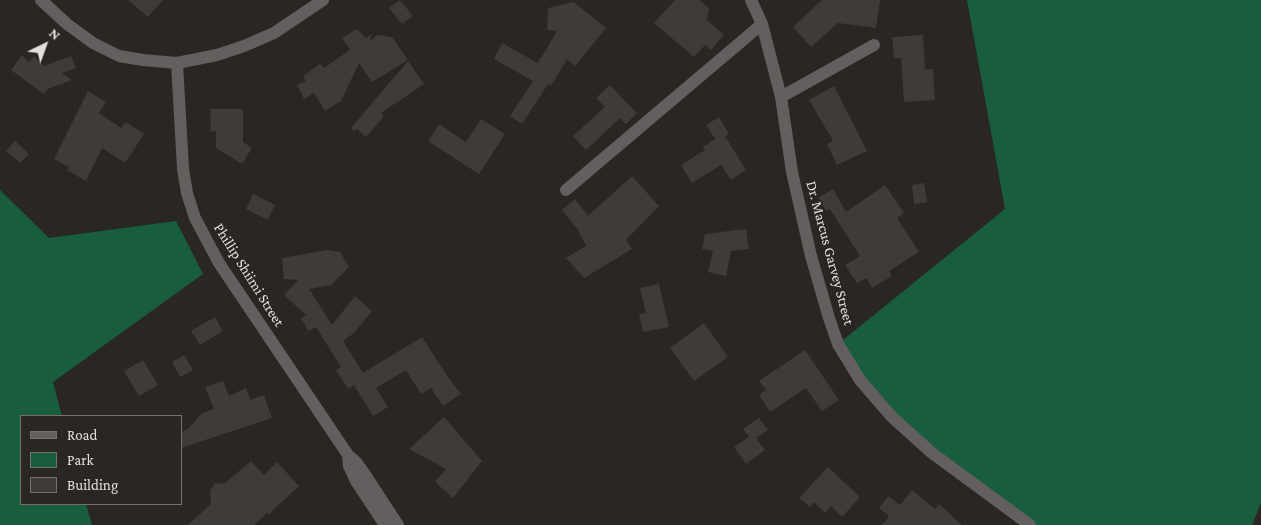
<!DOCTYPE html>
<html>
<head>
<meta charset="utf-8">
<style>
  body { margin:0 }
  #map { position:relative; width:1261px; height:525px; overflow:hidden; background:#2a2621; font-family:"Crimson Pro",serif }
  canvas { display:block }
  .legend { position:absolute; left:20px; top:415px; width:162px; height:90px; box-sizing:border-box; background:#2a2621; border:1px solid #74706c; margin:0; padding:6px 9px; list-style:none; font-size:15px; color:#e2e0dd }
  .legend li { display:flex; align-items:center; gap:10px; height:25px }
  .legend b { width:25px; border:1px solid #74706c }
  .north { position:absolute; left:20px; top:20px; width:50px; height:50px; -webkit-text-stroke:4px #2a2621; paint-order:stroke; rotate:42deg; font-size:14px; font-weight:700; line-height:20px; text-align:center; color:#e2e0dd }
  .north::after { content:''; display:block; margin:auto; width:18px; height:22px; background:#e2e0dd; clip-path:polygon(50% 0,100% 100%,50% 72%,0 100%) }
</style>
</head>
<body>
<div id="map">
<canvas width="1261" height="525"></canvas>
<ul class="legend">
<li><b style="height:6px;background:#625f5e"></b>Road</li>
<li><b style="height:14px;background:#195d3f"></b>Park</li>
<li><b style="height:14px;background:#3f3b36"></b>Building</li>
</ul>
<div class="north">N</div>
</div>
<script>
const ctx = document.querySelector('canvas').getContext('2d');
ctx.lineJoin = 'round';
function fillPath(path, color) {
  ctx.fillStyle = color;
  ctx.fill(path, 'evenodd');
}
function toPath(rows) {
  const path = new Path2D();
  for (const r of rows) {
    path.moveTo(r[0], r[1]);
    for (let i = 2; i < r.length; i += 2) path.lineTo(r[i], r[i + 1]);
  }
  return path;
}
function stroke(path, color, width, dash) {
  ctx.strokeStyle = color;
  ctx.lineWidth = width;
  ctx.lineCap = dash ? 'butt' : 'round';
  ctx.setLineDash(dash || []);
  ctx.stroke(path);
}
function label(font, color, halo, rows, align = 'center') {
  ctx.font = font + ' "Crimson Pro",serif';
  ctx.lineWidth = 4;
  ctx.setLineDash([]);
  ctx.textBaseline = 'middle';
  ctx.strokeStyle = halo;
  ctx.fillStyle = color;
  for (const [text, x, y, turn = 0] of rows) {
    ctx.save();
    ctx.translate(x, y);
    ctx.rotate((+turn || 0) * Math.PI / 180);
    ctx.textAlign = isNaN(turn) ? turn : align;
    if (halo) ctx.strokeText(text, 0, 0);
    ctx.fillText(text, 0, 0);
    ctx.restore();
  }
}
fillPath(toPath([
  [967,0,1261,0,1261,503,1252,525,1030,525,892,417,838,344,1005,209],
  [0,190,49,238,176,221,203,274,53,382,62,416,21,416,21,504,86,504,92,525,0,525]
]), '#195d3f');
fillPath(toPath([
  [128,0,163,0,148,17],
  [400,0,413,16,402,24,389,8],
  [675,0,699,0,709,8,707,20,724,35,711,50,705,45,694,57,654,23],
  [822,0,880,0,876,28,838,23,811,47,793,27],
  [574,2,606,28,575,66,567,59,551,86,548,84,522,124,510,116,533,81,494,59,502,43,538,63,557,31,547,30,548,8],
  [357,29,366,38,372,34,369,42,377,35,392,37,408,60,372,82,359,63,341,101,325,111,314,93,304,99,297,85,306,81,303,76,320,64,324,68,350,50,342,38],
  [923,35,925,69,933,69,935,100,904,102,901,58,894,58,892,37],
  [22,55,29,62,34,56,44,66,71,56,76,68,62,73,72,80,48,89,44,94,11,70],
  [408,61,424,84,381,113,384,116,366,137,357,129,354,131,351,128],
  [610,85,637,113,626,124,620,118,586,150,573,136,605,107,596,98],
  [834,86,867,151,837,165,827,144,833,141,809,100],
  [88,91,106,102,99,113,121,128,126,122,144,134,125,163,102,148,86,181,67,170,69,167,54,159],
  [210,109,243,109,243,142,252,148,242,164,216,148,216,131,211,132],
  [719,117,729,134,725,136,746,170,731,180,721,165,692,183,681,165,705,150,703,147,715,139,706,125],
  [481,119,505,134,479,174,428,141,439,124,466,142],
  [15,141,29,154,20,163,6,151],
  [632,176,659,206,626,240,632,249,584,278,566,258,586,246,578,230,562,210,575,199,588,216],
  [924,183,927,202,914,204,912,185],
  [885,185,904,213,897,218,919,252,889,271,892,276,872,288,866,278,857,283,845,265,860,256,830,209,826,211,818,198,833,189,846,212],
  [253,194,275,205,268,220,246,209],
  [746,229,749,249,731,251,726,276,708,272,713,251,702,249,705,234],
  [327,250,340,252,349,267,331,285,309,289,332,325,355,296,372,311,354,333,343,341,363,373,422,337,448,377,461,394,443,406,431,388,421,394,406,370,376,388,388,407,373,416,354,385,348,389,336,370,341,367,316,327,308,331,301,318,306,315,284,295,298,280,284,279,282,258],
  [659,284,669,327,643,332,639,314,646,313,640,288],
  [215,317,223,331,200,345,191,331],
  [704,323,728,357,694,381,670,348],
  [805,350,839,400,822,411,806,388,770,412,759,395,766,390,759,381],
  [184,355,193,370,180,377,172,362],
  [143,360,158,385,139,396,124,371],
  [223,381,229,396,246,388,250,400,264,395,272,418,181,448,181,432,188,429,202,413,214,409,205,387],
  [444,417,482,461,453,498,435,482,446,469,409,449],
  [759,418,768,430,756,438,765,450,746,464,734,447,749,437,743,429],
  [251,461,264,475,277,462,299,486,269,514,267,513,254,525,188,525,211,504,210,491,215,483,224,484],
  [828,467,860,497,842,517,831,506,825,513,814,502,810,507,799,498],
  [912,490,935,509,939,504,962,525,882,525,889,516,879,508,888,496,900,505]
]), '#3f3b36');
stroke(toPath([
  [41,0,67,24,93,43,119,56,143,60,177,63,217,55,244,46,274,33,323,0],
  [751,0,762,24,781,97,792,172,811,256,829,318,838,344,860,380,892,417,932,453,1030,525],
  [177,63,183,169,187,193,195,218,219,263,348,455,356,462,366,476,398,525],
  [781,97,874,45],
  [566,190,762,24],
  [348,455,349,466,356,481,385,525]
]), '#625f5e', 12);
label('15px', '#e2e0dd', '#2a2621', [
  ["Dr. Marcus Garvey Street",830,253,75],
  ["Phillip Shiimi Street",249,275,58]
]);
</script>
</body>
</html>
